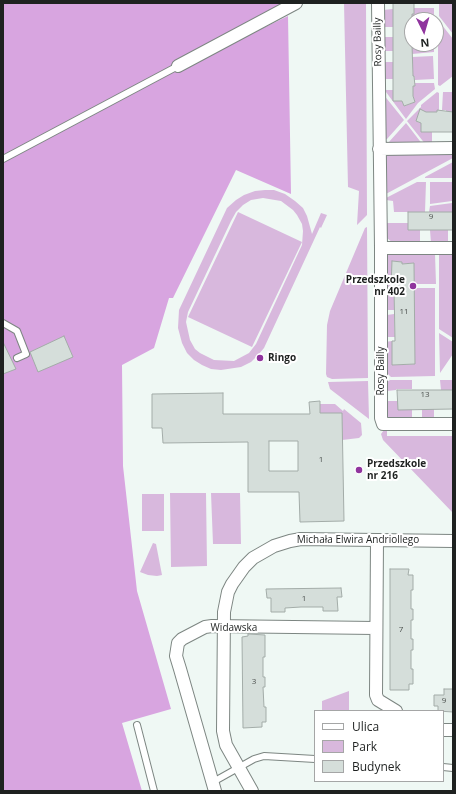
<!DOCTYPE html>
<html>
<head>
<meta charset="utf-8">
<style>
  body { margin:0 }
  #map { position:relative; width:456px; height:794px; overflow:hidden; background:#eff8f4; font-family:"Open Sans",sans-serif }
  canvas { display:block }
  .frame { position:absolute; inset:0; border:4px solid #1e2120; pointer-events:none }
  .legend { position:absolute; left:314px; top:710px; width:130px; height:72px; box-sizing:border-box; background:#fff; border:1px solid #a5a6a6; margin:0; padding:5px 7px; list-style:none; font-size:12px; color:#1e2120 }
  .legend li { display:flex; align-items:center; gap:8px; height:20px }
  .legend b { width:20px; border:1px solid #a5a6a6 }
  .north { position:absolute; left:404px; top:12px; width:40px; height:40px; box-sizing:border-box; background:#fff; border:1px solid #a5a6a6; border-radius:50%; rotate:175deg; font-size:11px; font-weight:700; line-height:16px; text-align:center; color:#1e2120 }
  .north::after { content:''; display:block; margin:auto; width:14px; height:18px; background:#90349e; clip-path:polygon(50% 0,100% 100%,50% 72%,0 100%) }
</style>
</head>
<body>
<div id="map">
<canvas width="456" height="794"></canvas>
<div class="frame"></div>
<ul class="legend">
<li><b style="height:5px;background:#fff"></b>Ulica</li>
<li><b style="height:11px;background:#d8b8dd"></b>Park</li>
<li><b style="height:11px;background:#d5deda"></b>Budynek</li>
</ul>
<div class="north">N</div>
</div>
<script>
const ctx = document.querySelector('canvas').getContext('2d');
ctx.lineJoin = 'round';
function fillPath(path, color) {
  ctx.fillStyle = color;
  ctx.fill(path, 'evenodd');
}
function toPath(rows) {
  const path = new Path2D();
  for (const r of rows) {
    path.moveTo(r[0], r[1]);
    for (let i = 2; i < r.length; i += 2) path.lineTo(r[i], r[i + 1]);
  }
  return path;
}
function stroke(path, color, width, dash) {
  ctx.strokeStyle = color;
  ctx.lineWidth = width;
  ctx.lineCap = dash ? 'butt' : 'round';
  ctx.setLineDash(dash || []);
  ctx.stroke(path);
}
function label(font, color, halo, rows, align = 'center') {
  ctx.font = font + ' "Open Sans",sans-serif';
  ctx.lineWidth = 4;
  ctx.setLineDash([]);
  ctx.textBaseline = 'middle';
  ctx.strokeStyle = halo;
  ctx.fillStyle = color;
  for (const [text, x, y, turn = 0] of rows) {
    ctx.save();
    ctx.translate(x, y);
    ctx.rotate((+turn || 0) * Math.PI / 180);
    ctx.textAlign = isNaN(turn) ? turn : align;
    if (halo) ctx.strokeText(text, 0, 0);
    ctx.fillText(text, 0, 0);
    ctx.restore();
  }
}
fillPath(toPath([
  [344,3,366,3,367,215,357,225,359,191,348,187],
  [439,3,453,3,453,34,439,16],
  [414,8,434,8,434,20,412,20,412,14,414,14],
  [393,9,393,27,383,27,383,10],
  [438,20,453,39,453,76,440,86,438,85],
  [382,37,393,37,393,51,383,51],
  [412,44,434,44,434,52,412,54],
  [433,56,434,79,415,80,414,76,413,76,412,57],
  [383,62,393,62,393,79,383,79],
  [415,83,434,83,435,89,418,103,406,119,386,92,386,90,393,90,393,101,402,101,404,106,415,102,413,96,413,86,415,86],
  [437,92,439,93,439,110,437,110,437,112,426,112,416,121,421,123,421,132,432,132,432,143,426,145,407,121,421,107,421,105],
  [443,92,453,92,453,112,446,112,446,110,442,110],
  [383,94,404,120,387,139,385,139],
  [406,123,423,145,388,143],
  [453,153,453,158,384,195,384,159,388,154],
  [453,162,453,178,425,178,425,177],
  [417,182,426,182,425,212,394,212,393,201,386,200,386,198],
  [430,182,452,182,452,201,430,204],
  [265,190,274,190,285,194,295,201,303,208,307,216,312,234,321,213,327,215,321,228,320,227,264,348,258,355,251,362,241,367,221,370,211,369,202,365,194,360,187,353,182,343,178,328,179,310,227,208,236,200,244,195,255,191],
  [263,198,281,201,293,210,297,215,302,224,303,231,302,245,256,344,249,353,234,361,214,360,200,353,195,349,190,340,186,322,188,312,231,221,236,212,243,205,251,200],
  [452,203,452,212,429,212,430,206],
  [238,212,302,242,252,347,188,317],
  [384,223,408,223,409,230,420,230,420,242,393,243,387,238],
  [367,227,368,378,332,379,327,377,326,374,327,325,330,311,365,228],
  [430,230,448,230,448,243,431,243],
  [389,254,435,254,436,284,414,284,414,263,402,264,401,262,392,261,392,271,391,271,391,287,384,287,386,258],
  [439,254,453,254,453,338,439,329],
  [414,288,435,288,435,376,391,377,386,372,385,342,392,341,392,365,414,364],
  [387,292,394,292,394,310,387,310],
  [394,314,395,337,385,337,387,315],
  [439,333,453,342,453,354,440,373],
  [390,380,412,380,412,389,396,389,396,390,387,391,387,382],
  [440,380,453,380,453,390,441,390],
  [368,381,369,419,330,389,328,382],
  [386,401,398,401,398,409,412,409,412,419,391,419,389,418,387,415],
  [320,404,335,404,343,411,344,409,361,423,362,435,359,438,342,440,342,413,320,413],
  [422,409,434,409,434,419,422,418],
  [387,428,387,436,453,436,453,513,383,440,381,434,384,430],
  [170,493,206,493,207,566,171,567],
  [211,493,240,493,241,544,213,544],
  [142,494,164,494,164,531,142,531],
  [153,543,156,544,162,575,157,576,148,575,140,572],
  [349,691,349,711,322,711,322,701]
]), '#d8b8dd');
fillPath(toPath([
  [3,3,289,3,236,41,288,16,291,194,236,170,173,298,169,298,154,348,122,365,123,466,137,591,171,709,122,723,142,791,3,791]
]), '#d8a5e0');
const building = toPath([
  [393,3,413,3,414,4,414,14,412,14,412,44,413,76,414,76,415,86,413,86,413,96,415,102,404,106,402,101,393,101,393,3],
  [420,109,426,112,437,112,437,110,453,112,453,132,421,132,421,123,416,121,420,109],
  [408,212,453,212,453,230,408,230,408,212],
  [392,261,402,262,402,264,414,263,415,364,392,365,392,341,395,341,394,287,391,287,392,261],
  [64,336,73,357,38,372,30,352,64,336],
  [3,342,16,369,3,374,3,342],
  [397,390,453,390,453,409,398,410,397,390],
  [223,393,223,414,310,414,309,402,320,401,320,413,342,413,344,521,300,522,299,492,248,492,248,442,163,443,162,428,152,428,152,394,223,393],
  [269,441,298,441,298,471,269,471,269,441],
  [390,569,409,569,408,575,413,575,413,590,411,590,411,609,413,609,413,620,411,620,411,639,413,639,413,650,411,650,411,669,413,669,413,684,409,684,409,690,390,690,390,569],
  [341,588,342,597,337,597,338,611,323,611,323,607,301,607,285,608,285,612,271,612,271,598,267,598,266,589,341,588],
  [248,634,265,635,265,657,263,657,263,677,265,677,265,687,263,687,264,707,266,707,266,722,262,722,262,727,243,728,242,637,248,636,248,634],
  [444,689,453,689,453,712,438,711,438,706,434,706,434,695,444,695,444,689]
]);
fillPath(building, '#d5deda');
stroke(building, '#a3aca8', 1);
const lane = toPath([
  [3,159,178,66],
  [3,323,17,331,26,354,17,358],
  [137,725,154,791],
  [443,767,453,768],
  [213,782,254,759,264,756,315,759]
]);
const street = toPath([
  [378,3,381,248,381,418,383,424,453,424],
  [178,66,296,3],
  [379,149,453,148],
  [381,248,453,248],
  [377,540,376,695,378,700,396,711],
  [443,730,453,730],
  [215,791,180,669,176,656,178,643,182,639,205,627,212,626,375,628],
  [252,791,226,745,223,731,224,612,228,592,232,584,244,567,253,558,274,546,290,541,301,539,453,541]
]);
stroke(lane, '#7d8682', 8);
stroke(street, '#7d8682', 14);
stroke(lane, '#fff', 6);
stroke(street, '#fff', 12);
for (const [x, y, r, color] of [
  [413,286,4,"#90349e"],
  [260,358,4,"#90349e"],
  [359,470,4,"#90349e"]
]) {
  const dot = new Path2D();
  dot.arc(x, y, r, 0, 2 * Math.PI);
  ctx.fillStyle = color;
  ctx.fill(dot);
  stroke(dot, '#fff', 1.5);
}
label('8px', '#4c504e', null, [
  ["9",431,217],
  ["11",404,312],
  ["13",425,395],
  ["1",321,460],
  ["1",304,599],
  ["7",401,630],
  ["3",254,682],
  ["9",444,701]
]);
label('10px', '#1e2120', '#fff', [
  ["Rosy Bailly",378,42,-91],
  ["Rosy Bailly",381,371,-90],
  ["Michała Elwira Andriollego",358,540],
  ["Widawska",234,628]
]);
label('bold 10px', '#1e2120', '#fff', [
  ["Przedszkole",405,280,"right"],
  ["nr 402",405,292,"right"],
  ["Ringo",268,358],
  ["Przedszkole",367,464],
  ["nr 216",367,476]
], 'left');
</script>
</body>
</html>
